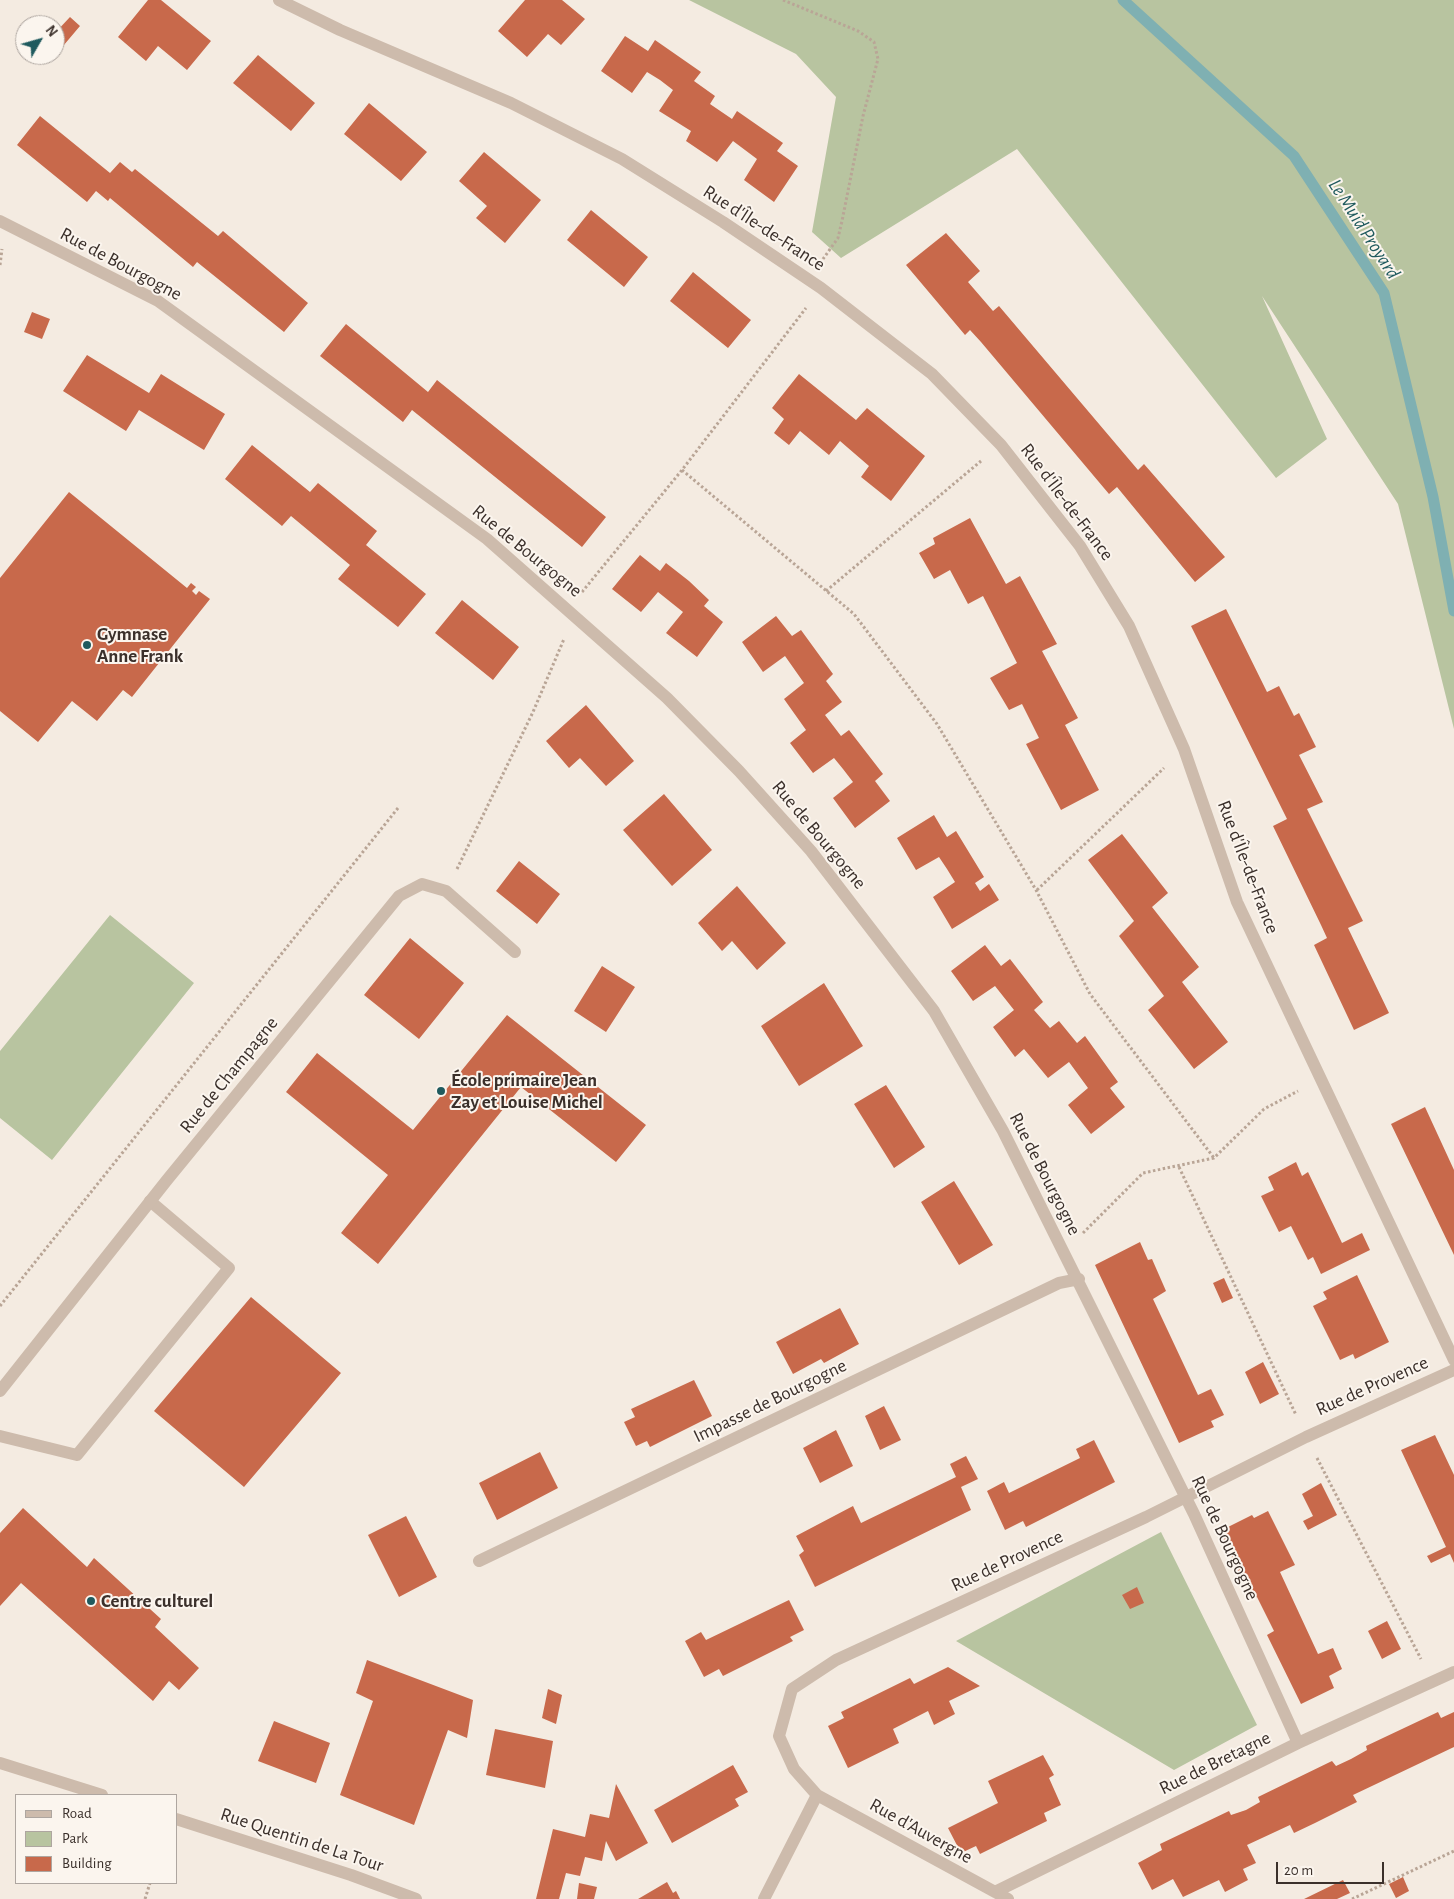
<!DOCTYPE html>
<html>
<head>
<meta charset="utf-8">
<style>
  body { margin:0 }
  #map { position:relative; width:1454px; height:1899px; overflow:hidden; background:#f4ebe1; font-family:"Alegreya Sans",sans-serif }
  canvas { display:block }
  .legend { position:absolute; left:15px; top:1794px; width:162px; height:90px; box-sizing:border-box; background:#fbf5ee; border:1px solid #aea6a0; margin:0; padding:6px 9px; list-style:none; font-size:15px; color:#3b302b }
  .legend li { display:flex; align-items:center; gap:10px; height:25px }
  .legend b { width:25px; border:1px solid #aea6a0 }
  .north { position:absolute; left:15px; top:15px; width:50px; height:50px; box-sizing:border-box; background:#fbf5ee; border:1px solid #aea6a0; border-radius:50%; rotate:52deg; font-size:14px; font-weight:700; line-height:20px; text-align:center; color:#3b302b }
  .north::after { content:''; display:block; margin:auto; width:18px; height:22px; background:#1f5a5e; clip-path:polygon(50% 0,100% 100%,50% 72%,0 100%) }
  .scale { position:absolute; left:1276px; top:1862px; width:108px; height:22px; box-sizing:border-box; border:2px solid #3b302b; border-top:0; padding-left:6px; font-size:15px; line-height:18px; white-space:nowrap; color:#3b302b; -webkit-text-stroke:4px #fbf5ee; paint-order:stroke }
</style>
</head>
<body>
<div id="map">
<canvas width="1454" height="1899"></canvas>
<ul class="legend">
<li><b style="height:6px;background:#cdbbac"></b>Road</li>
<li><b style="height:14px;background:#b8c4a0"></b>Park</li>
<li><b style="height:14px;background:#c8694b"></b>Building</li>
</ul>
<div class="north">N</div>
<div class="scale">20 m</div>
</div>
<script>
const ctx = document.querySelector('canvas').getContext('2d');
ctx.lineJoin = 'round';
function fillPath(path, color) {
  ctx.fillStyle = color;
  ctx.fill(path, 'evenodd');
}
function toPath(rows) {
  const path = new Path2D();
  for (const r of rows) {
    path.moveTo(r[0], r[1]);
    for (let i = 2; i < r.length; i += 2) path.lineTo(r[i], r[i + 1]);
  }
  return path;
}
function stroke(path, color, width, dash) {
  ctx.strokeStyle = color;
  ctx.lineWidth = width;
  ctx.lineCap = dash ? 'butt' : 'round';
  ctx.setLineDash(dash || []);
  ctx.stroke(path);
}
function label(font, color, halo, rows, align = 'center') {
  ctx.font = font + ' "Alegreya Sans",sans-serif';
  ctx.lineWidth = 4;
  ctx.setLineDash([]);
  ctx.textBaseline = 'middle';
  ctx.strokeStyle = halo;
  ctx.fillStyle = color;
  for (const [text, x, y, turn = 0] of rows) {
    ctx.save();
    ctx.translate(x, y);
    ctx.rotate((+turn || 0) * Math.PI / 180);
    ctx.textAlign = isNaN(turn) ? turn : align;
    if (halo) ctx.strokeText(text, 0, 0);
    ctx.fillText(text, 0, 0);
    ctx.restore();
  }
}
fillPath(toPath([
  [689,0,1454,0,1454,729,1398,504,1262,296,1327,439,1276,478,1017,149,841,258,812,232,836,97,796,54],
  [110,915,194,983,52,1160,0,1118,0,1051],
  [1161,1532,1257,1725,1174,1770,956,1641]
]), '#b8c4a0');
stroke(toPath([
  [1123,0,1294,156,1384,293,1433,497,1454,611]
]), '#7fb0b2', 11);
fillPath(toPath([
  [148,0,161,0,211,41,187,70,158,46,146,61,118,37],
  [525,0,562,0,585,19,561,45,548,34,527,57,498,31],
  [70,17,80,26,58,52,55,49,55,33],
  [625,36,648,51,655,40,701,72,694,81,715,96,710,104,732,119,737,111,783,143,777,151,798,166,774,202,744,180,757,159,733,141,717,162,686,141,691,131,659,111,673,90,660,80,647,72,632,93,601,71],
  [258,55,315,103,291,131,233,83],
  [369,103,427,152,401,181,344,134],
  [40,116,110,173,120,162,132,172,135,169,218,236,223,231,308,303,284,332,197,262,193,267,110,198,108,201,96,191,87,202,17,145],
  [484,152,541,200,505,243,476,218,487,206,459,181],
  [591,210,648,257,624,287,567,240],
  [946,233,980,271,968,282,993,311,999,306,1138,470,1144,464,1225,557,1195,582,1117,487,1109,494,981,342,970,330,965,335,906,265],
  [693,272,751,320,728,348,670,301],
  [32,312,50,319,42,339,24,332],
  [346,324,428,392,437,380,606,517,582,547,412,410,403,422,320,356],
  [87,355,149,393,161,374,225,414,204,450,139,410,126,431,63,391],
  [799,374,856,420,867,408,925,456,891,501,861,477,869,466,840,441,829,455,800,431,789,445,774,433,784,419,772,408],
  [252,445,310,492,318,483,377,531,366,545,426,594,398,627,338,579,350,565,291,516,282,526,225,479],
  [69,492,187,588,191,583,196,587,192,591,196,595,199,591,210,599,132,697,123,690,97,721,72,701,38,742,0,711,0,578],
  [970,518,1006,584,1020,576,1057,644,1042,651,1078,718,1065,725,1099,790,1061,810,1026,744,1039,738,1022,704,1009,710,990,678,1017,663,983,596,968,604,950,570,934,579,919,553,935,544,933,538],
  [640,555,660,571,666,563,689,581,709,600,704,606,723,622,697,657,666,633,683,612,658,592,641,612,612,589],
  [462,600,519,647,493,680,435,633],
  [1226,609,1267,692,1279,686,1294,716,1299,713,1316,747,1299,755,1323,802,1307,809,1363,921,1348,928,1389,1013,1354,1030,1314,945,1327,938,1321,925,1273,826,1287,819,1191,626],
  [776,616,792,636,801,630,833,674,826,681,842,702,825,715,841,736,849,730,883,774,875,781,890,801,855,828,833,798,853,782,843,769,834,758,813,773,790,743,806,730,784,699,804,683,785,656,763,672,742,642],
  [586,705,634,761,606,786,580,758,569,768,546,741],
  [664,794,712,850,672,886,623,830],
  [934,815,947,837,956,831,984,877,975,883,980,891,989,884,999,900,952,929,933,897,955,882,947,869,939,857,916,870,897,838],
  [1122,834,1168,893,1152,907,1199,967,1182,982,1228,1042,1194,1069,1148,1010,1164,996,1119,936,1134,921,1088,860],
  [519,861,560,894,537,924,496,891],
  [737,886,786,943,757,970,732,941,722,951,698,923],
  [410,938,464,983,419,1039,364,995],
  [985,945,1001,966,1010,959,1027,981,1043,1002,1034,1010,1050,1028,1059,1021,1077,1043,1085,1036,1118,1082,1110,1088,1125,1107,1091,1134,1068,1105,1088,1088,1069,1062,1048,1078,1024,1049,1015,1057,993,1027,1014,1010,995,986,973,1001,951,971],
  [602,966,635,987,606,1032,574,1011],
  [824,983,863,1046,799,1086,761,1026],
  [507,1015,646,1125,616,1162,521,1087,378,1264,341,1233,388,1175,286,1092,317,1053,413,1130],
  [886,1085,925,1147,894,1168,854,1104],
  [1425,1107,1454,1170,1454,1255,1391,1124],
  [1296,1162,1302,1176,1308,1172,1342,1243,1362,1233,1370,1250,1321,1274,1313,1257,1308,1260,1291,1226,1279,1232,1261,1196,1274,1190,1268,1177],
  [954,1181,993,1245,959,1265,921,1202],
  [1140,1242,1148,1260,1152,1259,1166,1291,1153,1299,1198,1395,1211,1389,1224,1415,1211,1421,1214,1427,1179,1443,1095,1265],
  [1357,1275,1389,1342,1355,1359,1353,1354,1340,1360,1313,1306,1327,1299,1323,1292],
  [1224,1278,1233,1298,1222,1303,1213,1283],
  [251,1297,341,1373,244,1487,154,1411],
  [840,1308,859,1344,824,1363,821,1359,793,1374,776,1342],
  [1263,1362,1279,1394,1260,1404,1245,1372],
  [694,1380,712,1416,650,1447,647,1441,636,1446,624,1422,635,1417,631,1409],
  [884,1406,901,1440,880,1450,865,1416],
  [836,1430,853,1466,820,1483,803,1448],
  [1435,1435,1454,1475,1454,1563,1450,1554,1431,1563,1427,1556,1446,1547,1401,1450],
  [1094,1440,1115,1482,1026,1527,1023,1521,1005,1530,987,1491,1004,1482,1009,1493,1080,1458,1076,1449],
  [540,1452,558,1488,497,1520,479,1483],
  [966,1456,978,1479,961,1487,971,1510,815,1587,799,1555,804,1551,796,1536,853,1506,861,1523,956,1477,950,1464],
  [1321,1483,1337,1515,1308,1530,1303,1521,1313,1516,1302,1494],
  [23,1508,87,1567,94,1558,161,1619,155,1627,199,1668,179,1690,169,1681,153,1701,21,1583,0,1606,0,1533],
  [1268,1511,1295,1565,1280,1572,1318,1654,1333,1648,1342,1669,1329,1676,1334,1688,1301,1704,1267,1635,1274,1631,1257,1597,1251,1600,1220,1531,1252,1515,1254,1518],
  [406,1516,437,1577,399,1597,368,1535],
  [1137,1587,1144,1603,1130,1609,1122,1595],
  [789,1600,804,1630,790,1637,793,1641,723,1676,719,1669,704,1677,685,1641,701,1632,706,1640],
  [1387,1621,1401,1649,1382,1659,1368,1631],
  [367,1660,473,1700,467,1738,448,1730,414,1825,340,1795,373,1701,356,1693],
  [948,1667,980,1686,949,1701,955,1714,934,1725,928,1711,893,1729,899,1743,848,1768,828,1726,844,1718,841,1712,910,1678,914,1684],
  [548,1689,562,1695,556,1724,542,1718],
  [1438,1712,1441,1718,1454,1712,1454,1747,1353,1795,1357,1802,1315,1823,1294,1833,1290,1825,1247,1845,1256,1863,1243,1869,1248,1880,1225,1892,1219,1880,1183,1897,1173,1879,1152,1890,1138,1863,1162,1850,1160,1844,1229,1811,1231,1815,1246,1810,1260,1802,1258,1797,1332,1761,1336,1766,1351,1759,1367,1750,1366,1746],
  [274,1721,330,1743,316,1783,258,1761],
  [495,1729,553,1741,545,1788,486,1775],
  [1043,1755,1054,1775,1049,1778,1061,1805,1044,1813,1047,1821,980,1854,976,1846,961,1853,948,1828,998,1803,988,1781],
  [733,1765,748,1792,735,1799,739,1806,672,1843,654,1810],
  [616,1784,648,1843,616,1861,606,1841,602,1861,585,1857,580,1876,566,1873,559,1899,536,1899,553,1829,585,1837,590,1814,609,1818],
  [1403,1877,1409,1891,1396,1898,1389,1884],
  [1343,1880,1350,1893,1337,1899,1304,1899],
  [667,1882,673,1893,676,1891,680,1899,638,1899],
  [579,1883,597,1887,594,1899,577,1899]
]), '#c8694b');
stroke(toPath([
  [783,0,858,31,874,42,878,59,863,116,842,221,838,238,823,259],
  [0,265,2,249],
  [682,470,854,614,937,724,1036,890,1090,994,1214,1158],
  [826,591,981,461],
  [582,592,682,470,806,308],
  [457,869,533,712,564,639],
  [1037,890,1164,768],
  [1179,1167,1296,1415],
  [1083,1233,1143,1173,1214,1158,1264,1109,1298,1091],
  [0,1306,398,808],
  [1317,1458,1421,1659],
  [145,1899,150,1883],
  [1352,1899,1454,1851]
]), '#b9a596', 3, [2.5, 2.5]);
stroke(toPath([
  [0,1436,77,1455,229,1268,150,1201]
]), '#cdbbac', 12);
stroke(toPath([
  [279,0,340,30,511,103,622,159,723,222,821,288,932,374,1001,445,1080,546,1129,626,1184,749,1237,902,1454,1360],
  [0,221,158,301,487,539,667,698,739,771,811,851,934,1011,1003,1131,1194,1514,1298,1743],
  [0,1391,167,1180,399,896,422,884,446,891,515,952],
  [479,1561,1059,1283,1079,1279],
  [0,1763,102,1795],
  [176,1819,351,1875,416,1899],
  [995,1892,1298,1743,1454,1672],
  [764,1899,817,1795],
  [1008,1899,817,1795,794,1769,779,1736,792,1689,836,1660,1146,1517,1306,1437,1454,1370]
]), '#cdbbac', 12);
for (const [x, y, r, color] of [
  [87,645,5,"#1f5a5e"],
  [441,1091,5,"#1f5a5e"],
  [91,1601,5,"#1f5a5e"]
]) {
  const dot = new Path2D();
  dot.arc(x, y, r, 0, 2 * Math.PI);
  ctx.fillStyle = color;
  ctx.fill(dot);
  stroke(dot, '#fbf5ee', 2);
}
label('19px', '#3b302b', '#fbf5ee', [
  ["Rue d'Île-de-France",764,228,33],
  ["Rue de Bourgogne",121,264,28],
  ["Rue d'Île-de-France",1067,502,53],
  ["Rue de Bourgogne",527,551,39],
  ["Rue de Bourgogne",819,835,50],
  ["Rue d'Île-de-France",1248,867,69],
  ["Rue de Champagne",229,1075,-51],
  ["Rue de Bourgogne",1045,1174,63],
  ["Rue de Provence",1372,1386,-24],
  ["Impasse de Bourgogne",770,1401,-26],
  ["Rue de Bourgogne",1225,1538,65],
  ["Rue de Provence",1007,1561,-25],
  ["Rue de Bretagne",1215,1763,-26],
  ["Rue d'Auvergne",921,1831,29],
  ["Rue Quentin de La Tour",302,1840,18]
]);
label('bold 19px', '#3b302b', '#fbf5ee', [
  ["Gymnase",97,634],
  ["Anne Frank",97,656],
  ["École primaire Jean",451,1080],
  ["Zay et Louise Michel",451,1102],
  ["Centre culturel",101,1601]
], 'left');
label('italic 20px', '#1f5a5e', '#fbf5ee', [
  ["Le Muid Proyard",1364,229,57]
]);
</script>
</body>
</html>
